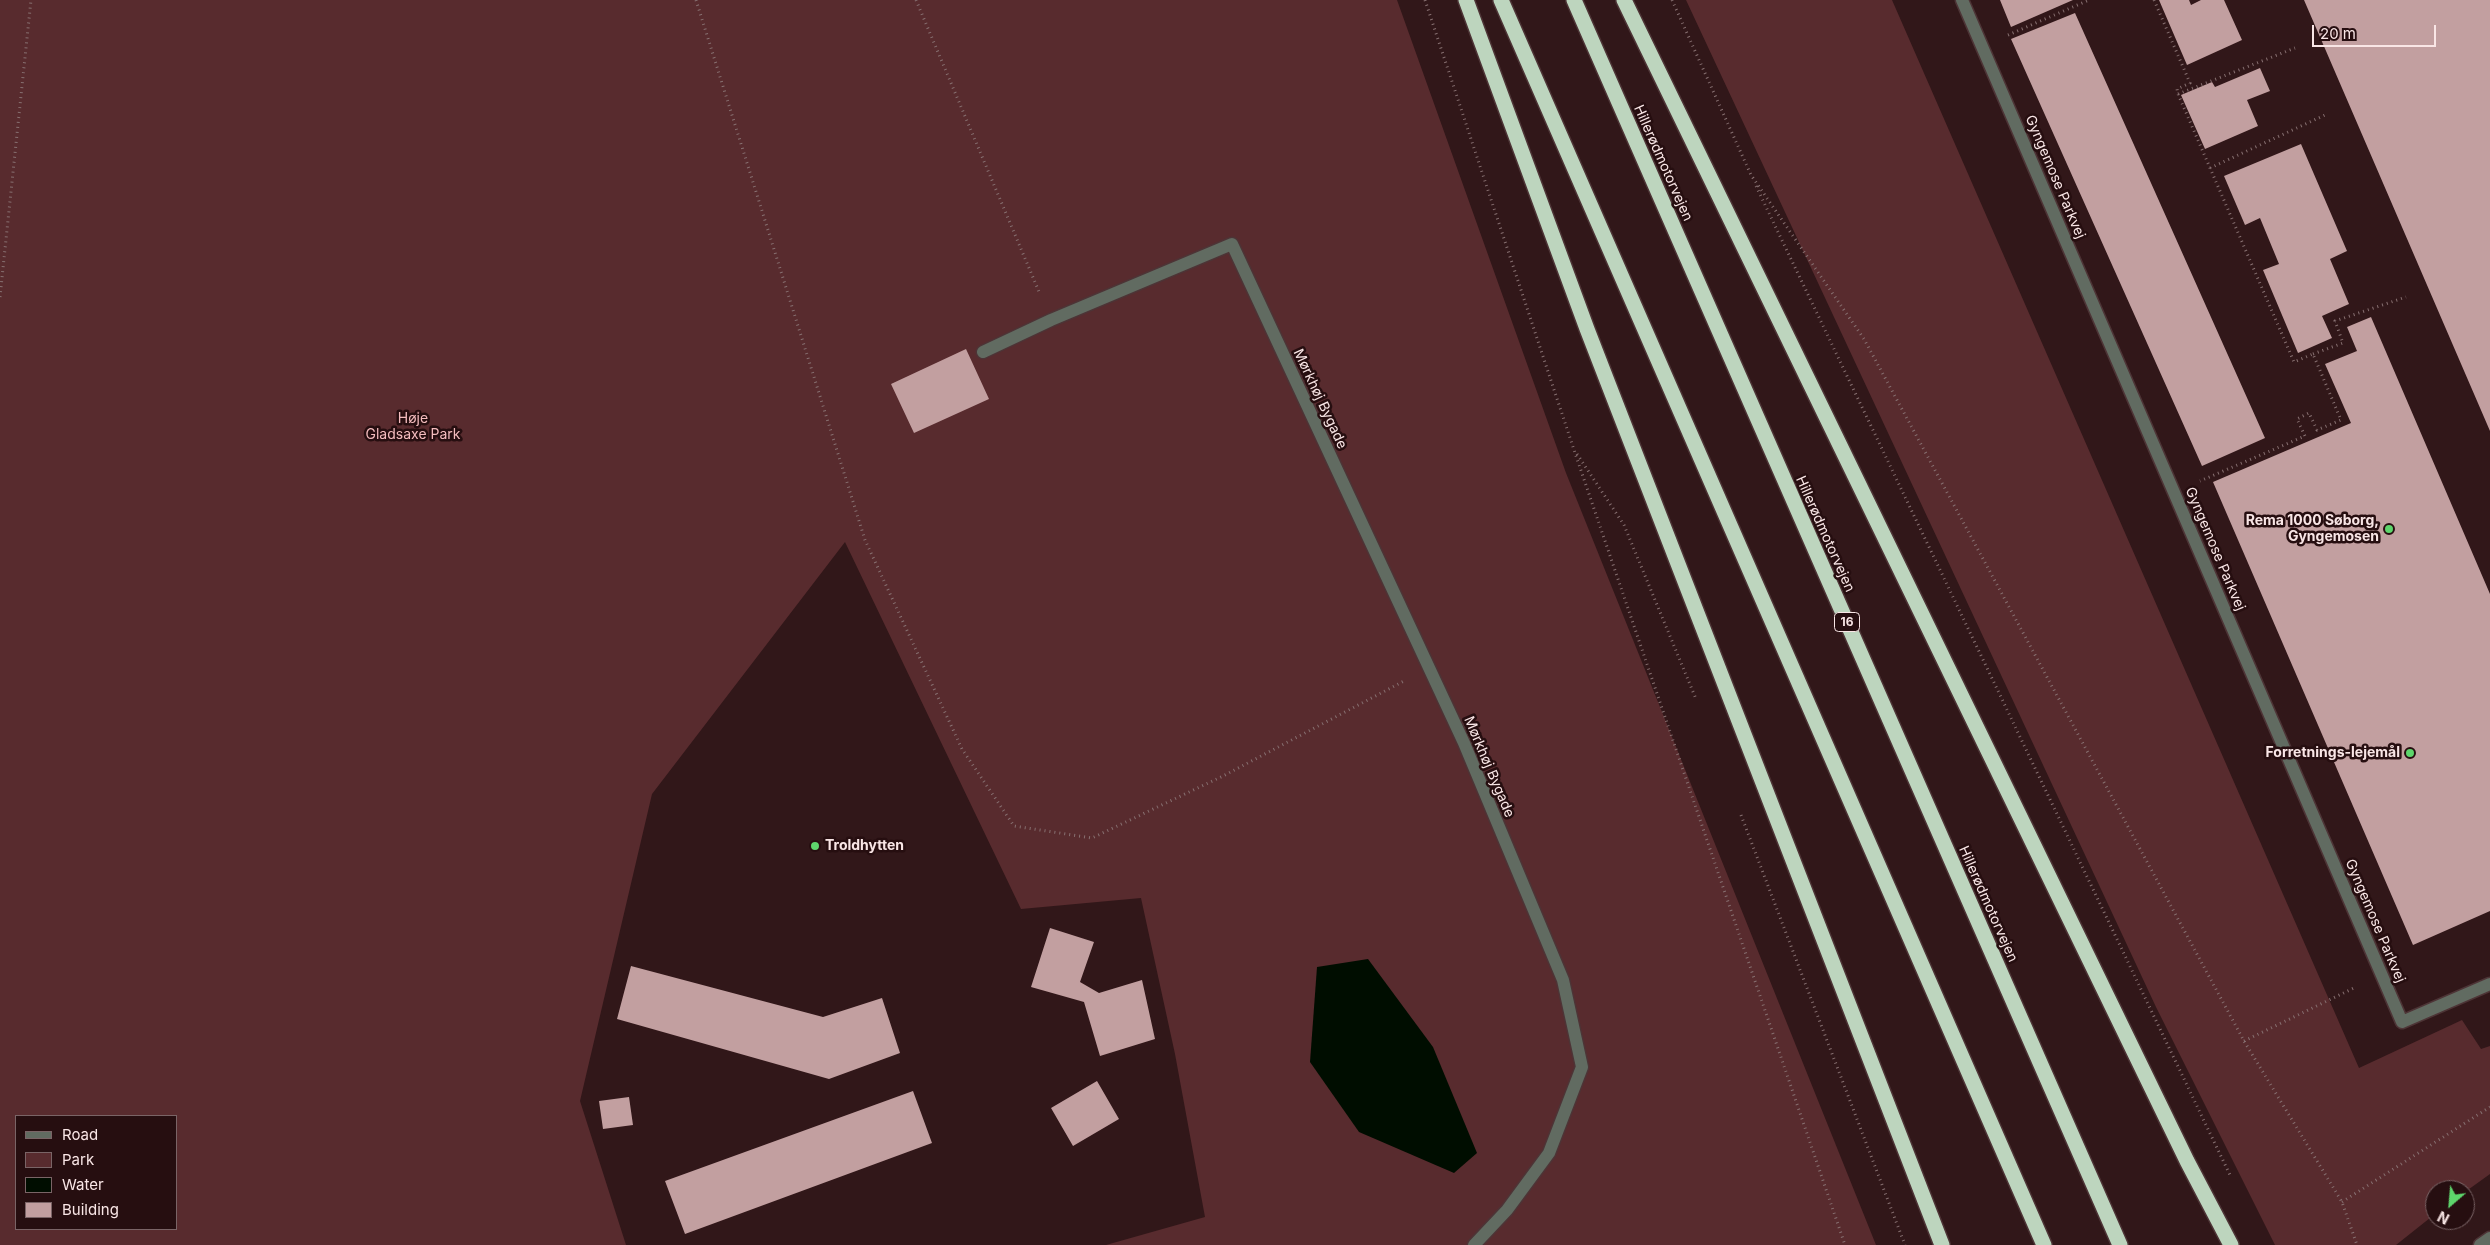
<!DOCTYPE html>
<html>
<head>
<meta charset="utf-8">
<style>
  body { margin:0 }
  #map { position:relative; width:2490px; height:1245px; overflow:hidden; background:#311719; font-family:Inter,sans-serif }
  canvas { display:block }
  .legend { position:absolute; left:15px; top:1115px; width:162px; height:115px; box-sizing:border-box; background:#260e10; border:1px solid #7a6466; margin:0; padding:6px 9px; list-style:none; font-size:15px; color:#f9e6e6 }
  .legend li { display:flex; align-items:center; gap:10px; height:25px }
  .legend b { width:25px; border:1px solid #7a6466 }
  .north { position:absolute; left:2425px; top:1180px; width:50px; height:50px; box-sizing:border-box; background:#260e10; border:1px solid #7a6466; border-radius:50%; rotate:207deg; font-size:14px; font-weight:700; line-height:20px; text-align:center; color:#f9e6e6 }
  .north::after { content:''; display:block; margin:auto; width:18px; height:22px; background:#5ed56c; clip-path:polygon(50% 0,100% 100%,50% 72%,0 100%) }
  .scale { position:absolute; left:2312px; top:25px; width:124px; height:22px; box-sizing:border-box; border:2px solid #f9e6e6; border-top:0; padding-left:6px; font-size:15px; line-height:18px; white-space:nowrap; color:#f9e6e6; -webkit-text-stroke:4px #260e10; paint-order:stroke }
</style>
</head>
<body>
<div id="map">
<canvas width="2490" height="1245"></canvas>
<ul class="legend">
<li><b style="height:6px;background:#616b61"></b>Road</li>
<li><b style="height:14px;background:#582b2e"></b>Park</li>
<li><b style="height:14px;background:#000d00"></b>Water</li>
<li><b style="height:14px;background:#c29fa0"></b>Building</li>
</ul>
<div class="north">N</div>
<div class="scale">20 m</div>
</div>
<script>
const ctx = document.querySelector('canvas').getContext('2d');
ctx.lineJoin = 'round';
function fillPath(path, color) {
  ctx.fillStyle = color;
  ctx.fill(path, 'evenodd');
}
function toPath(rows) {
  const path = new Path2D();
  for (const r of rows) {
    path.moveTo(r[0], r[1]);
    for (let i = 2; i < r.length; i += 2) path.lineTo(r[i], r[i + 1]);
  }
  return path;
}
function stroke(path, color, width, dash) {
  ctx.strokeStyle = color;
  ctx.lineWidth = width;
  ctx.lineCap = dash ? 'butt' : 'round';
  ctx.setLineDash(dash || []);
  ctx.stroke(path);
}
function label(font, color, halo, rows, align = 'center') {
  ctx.font = font + ' Inter,sans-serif';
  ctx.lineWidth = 5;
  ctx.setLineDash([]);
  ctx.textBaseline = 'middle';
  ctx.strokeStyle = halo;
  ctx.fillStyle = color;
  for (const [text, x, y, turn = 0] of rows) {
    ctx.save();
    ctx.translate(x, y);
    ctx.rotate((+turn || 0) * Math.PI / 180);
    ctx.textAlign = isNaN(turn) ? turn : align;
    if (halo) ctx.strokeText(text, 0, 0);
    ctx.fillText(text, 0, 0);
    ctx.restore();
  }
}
fillPath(toPath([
  [0,0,1397,0,1566,473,1876,1245,1106,1245,1205,1217,1175,1054,1141,898,1021,909,845,542,652,794,580,1101,626,1245,0,1245],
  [16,1116,176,1116,176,1229,16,1229],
  [1686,0,1892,0,2359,1068,2462,1020,2481,1049,2490,1046,2490,1174,2465,1192,2465,1190,2435,1190,2435,1214,2396,1245,2275,1245,2156,1007]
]), '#582b2e');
fillPath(toPath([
  [1368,959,1433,1047,1477,1153,1454,1173,1359,1132,1310,1062,1317,967]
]), '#000d00');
fillPath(toPath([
  [2000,0,2073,0,2011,27],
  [2159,0,2189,0,2191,5,2201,0,2224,0,2242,40,2187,65],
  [2304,0,2490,0,2490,431],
  [2075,13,2265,438,2202,466,2011,39],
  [2260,68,2270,91,2247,100,2258,126,2205,149,2181,95,2212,82,2215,87],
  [2301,144,2347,251,2330,259,2349,304,2322,316,2332,338,2298,353,2263,270,2279,264,2260,218,2245,225,2224,176],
  [2371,317,2490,594,2490,911,2413,945,2213,482,2351,423,2325,364,2357,351,2347,327],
  [966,349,989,399,914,433,891,384],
  [1050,928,1094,942,1080,982,1099,993,1142,980,1155,1039,1100,1056,1084,1002,1031,987],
  [631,966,823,1017,882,998,900,1053,829,1079,617,1019],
  [1097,1081,1119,1119,1073,1146,1051,1108],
  [913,1091,932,1143,685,1234,665,1181],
  [629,1097,633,1125,603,1129,599,1101]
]), '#c29fa0');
const service = toPath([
  [983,352,1051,320,1232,244,1464,743,1563,980,1582,1067,1549,1153,1507,1210,1474,1245]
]);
const minor = toPath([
  [1962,0,2402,1022,2490,984]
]);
const tertiary = toPath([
  [2480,1245,2490,1238]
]);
const motorway = toPath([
  [1466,0,1587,329,1942,1245],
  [1501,0,2044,1245],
  [1574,0,2120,1245],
  [1624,0,2187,1161,2231,1245]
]);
stroke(service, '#4d3436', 15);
stroke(minor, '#4d3436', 15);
stroke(tertiary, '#4d3436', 15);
stroke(motorway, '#4d3436', 18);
stroke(toPath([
  [696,0,865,540,962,749,1014,826,1092,838,1223,776,1404,681],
  [916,0,1040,294],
  [1425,0,1574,450,1845,1245],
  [1672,0,1751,175,1864,339,2244,1041,2342,1202,2357,1245],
  [2154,0,2190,83,2177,89,2178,94,2294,362,2313,354,2341,420,2317,430,2309,413,2297,419,2305,436,2200,481],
  [2008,35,2089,0],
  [2178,94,2295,48],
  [2210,168,2325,115],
  [1756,186,2230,1175],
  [0,297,31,0],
  [2313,354,2343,343,2335,321,2406,297],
  [1577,454,1624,525,1696,699],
  [1741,815,1905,1245],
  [2244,1041,2356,987],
  [2342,1202,2490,1107]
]), '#877071', 3, [1, 4]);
stroke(service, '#616b61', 12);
stroke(minor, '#616b61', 12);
stroke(tertiary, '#616b61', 12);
stroke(motorway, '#bdd5be', 15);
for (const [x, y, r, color] of [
  [2389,529,5,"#5ed56c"],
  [2410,753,5,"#5ed56c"],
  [815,846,5,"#5ed56c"]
]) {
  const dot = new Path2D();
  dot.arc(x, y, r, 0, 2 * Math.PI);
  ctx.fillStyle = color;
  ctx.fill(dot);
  stroke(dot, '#260e10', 2);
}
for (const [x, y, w] of [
  [1847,622,25]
]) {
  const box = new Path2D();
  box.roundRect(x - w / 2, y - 9.5, w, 19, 4);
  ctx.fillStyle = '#260e10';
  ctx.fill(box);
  stroke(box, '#f9e6e6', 1);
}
label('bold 12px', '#f9e6e6', null, [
  ["16",1847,622]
]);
label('14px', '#f9e6e6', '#260e10', [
  ["Hillerødmotorvejen",1663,163,66],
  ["Gyngemose Parkvej",2055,177,67],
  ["Mørkhøj Bygade",1320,399,65],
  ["Hillerødmotorvejen",1825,534,66],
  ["Gyngemose Parkvej",2215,549,67],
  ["Mørkhøj Bygade",1489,767,67],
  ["Hillerødmotorvejen",1988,904,66],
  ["Gyngemose Parkvej",2375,921,67]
]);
label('14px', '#f4bcbe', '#260e10', [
  ["Høje",413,419],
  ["Gladsaxe Park",413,435]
]);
label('bold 14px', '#f9e6e6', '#260e10', [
  ["Rema 1000 Søborg,",2379,521],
  ["Gyngemosen",2379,537],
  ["Forretnings-lejemål",2400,753],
  ["Troldhytten",825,846,"left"]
], 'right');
</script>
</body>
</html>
